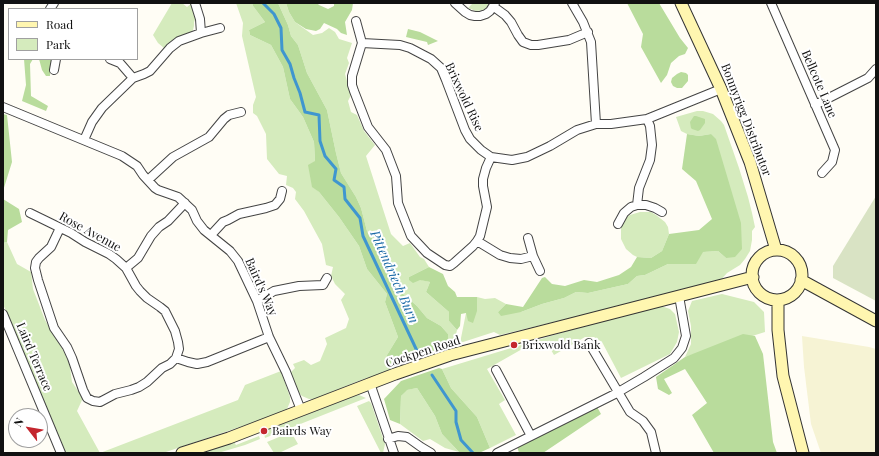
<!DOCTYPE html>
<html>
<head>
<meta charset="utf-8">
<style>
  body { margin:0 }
  #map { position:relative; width:879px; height:456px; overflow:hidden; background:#fffdf5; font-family:"Playfair Display",serif }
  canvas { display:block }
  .frame { position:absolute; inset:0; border:4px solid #111; pointer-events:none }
  .legend { position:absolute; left:8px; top:8px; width:130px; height:52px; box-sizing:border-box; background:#fff; border:1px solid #a0a0a0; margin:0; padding:5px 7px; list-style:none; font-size:12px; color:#111 }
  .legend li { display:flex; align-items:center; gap:8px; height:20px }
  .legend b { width:20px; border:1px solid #a0a0a0 }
  .north { position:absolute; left:8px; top:408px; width:40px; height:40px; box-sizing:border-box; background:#fff; border:1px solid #a0a0a0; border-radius:50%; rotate:301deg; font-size:11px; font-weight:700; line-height:16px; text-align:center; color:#111 }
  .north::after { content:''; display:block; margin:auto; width:14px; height:18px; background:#c4262e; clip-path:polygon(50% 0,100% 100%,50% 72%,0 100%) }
</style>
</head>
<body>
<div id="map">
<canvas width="879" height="456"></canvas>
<div class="frame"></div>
<ul class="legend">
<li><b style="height:5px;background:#fff6b0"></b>Road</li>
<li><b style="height:11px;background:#d5ebbd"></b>Park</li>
</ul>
<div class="north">N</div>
</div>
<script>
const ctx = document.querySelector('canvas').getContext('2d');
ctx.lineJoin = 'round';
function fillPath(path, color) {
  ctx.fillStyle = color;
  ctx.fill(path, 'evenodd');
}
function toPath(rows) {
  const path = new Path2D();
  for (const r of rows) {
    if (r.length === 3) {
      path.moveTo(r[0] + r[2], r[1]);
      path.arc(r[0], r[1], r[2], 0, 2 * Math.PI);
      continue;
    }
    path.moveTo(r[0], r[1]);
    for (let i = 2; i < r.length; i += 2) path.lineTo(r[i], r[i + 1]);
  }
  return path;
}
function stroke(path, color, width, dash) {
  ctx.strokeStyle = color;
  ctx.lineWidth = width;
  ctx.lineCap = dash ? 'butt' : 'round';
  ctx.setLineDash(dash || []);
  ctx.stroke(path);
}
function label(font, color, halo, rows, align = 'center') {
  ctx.font = font + ' "Playfair Display",serif';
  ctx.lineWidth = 4;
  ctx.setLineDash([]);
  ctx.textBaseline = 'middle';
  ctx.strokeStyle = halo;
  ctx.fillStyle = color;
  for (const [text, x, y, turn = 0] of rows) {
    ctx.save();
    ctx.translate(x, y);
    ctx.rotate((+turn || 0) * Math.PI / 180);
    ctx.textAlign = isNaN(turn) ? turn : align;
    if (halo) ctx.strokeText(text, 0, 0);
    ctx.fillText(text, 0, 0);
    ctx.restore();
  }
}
fillPath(toPath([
  [802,336,869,347,876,349,876,453,821,453,811,424,804,367]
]), '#f6f3d4');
fillPath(toPath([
  [172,3,182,3,187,7,192,3,196,18,194,22,194,26,193,30,190,33,176,38,170,42,164,48,158,43,153,35],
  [236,3,252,3,253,6,265,22,249,30,250,35,271,45,283,67,290,99,303,117,314,142,315,161,312,186,319,192,339,217,359,246,367,269,387,294,385,302,398,337,387,355,387,361,394,365,392,370,361,380,314,399,309,399,302,396,297,391,290,373,295,368,293,364,304,360,311,365,320,361,327,344,325,338,346,328,349,319,341,300,345,294,335,284,331,276,333,267,326,265,322,244,304,211,295,199,296,192,293,188,286,185,287,176,279,174,267,159,266,134,257,116,253,113,253,105,256,97,242,36,243,23],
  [278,3,286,3,289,12,295,22,313,35,322,33,329,28,335,32,339,39,352,43,347,58,349,63,345,74,351,95,348,101,351,112,357,115,364,131,375,145,366,156,391,234,403,246,410,243,420,257,424,259,429,267,409,277,430,282,426,292,449,312,449,321,457,330,454,343,448,346,448,334,441,326,427,318,417,306,402,293,398,281,387,259,367,231,361,208,356,197,341,173,336,153,327,110,307,73,298,45,291,36,288,25],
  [473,3,490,3,487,7,484,10,476,11,468,8],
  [697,111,703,111,713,114,721,121,724,125,739,168,748,197,752,213,755,227,752,231,752,240,750,251,745,259,740,265,727,273,719,282,500,335,494,332,460,343,466,313,477,311,477,297,485,299,495,298,506,304,498,312,521,312,542,304,564,298,576,292,588,293,628,284,637,276,645,275,668,264,695,264,702,252,718,251,726,258,711,134,699,136,687,134,681,131,676,117],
  [640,212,651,212,656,215,665,222,668,227,669,234,662,251,651,258,637,257,633,255,626,249,621,239,621,228,625,218,630,215],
  [7,242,17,264,31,272,33,289,45,320,69,360,72,382,83,398,77,411,100,453,238,400,245,385,281,371,290,397,290,402,287,409,284,412,163,453,65,453,3,304,3,243],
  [722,294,754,302,764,312,765,332,685,357,691,344,691,326,688,311,692,301],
  [661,306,670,309,675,314,679,332,677,342,670,354,621,378,602,342,594,337,585,337,554,355,548,345,541,345,524,348,487,369,505,400,499,404,516,435,490,448,477,417,451,388,442,369,577,328],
  [417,388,435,416,442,434,459,452,445,448,430,439,423,441,400,424,401,396,406,390],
  [359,395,366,398,265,438,264,434,268,433,267,430,354,396],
  [369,401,371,403,385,444,383,453,381,453,357,406],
  [291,432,298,444,279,453,274,453,267,442],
  [259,436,260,439,245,445,218,453,200,453,234,442,236,445]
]), '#d5ebbd');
fillPath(toPath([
  [252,3,278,3,288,25,291,36,298,45,307,73,327,110,336,153,341,173,356,197,361,208,367,231,387,259,398,281,402,293,417,306,427,318,441,326,448,334,448,346,394,365,387,361,387,355,398,337,385,302,387,294,367,269,359,246,339,217,319,192,312,187,308,165,315,161,314,142,303,117,290,99,283,67,271,45,250,35,249,30,265,22,253,6],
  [286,3,317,3,319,5,328,9,334,6,334,3,353,3,352,10,345,22,347,35,341,33,337,29,324,23,320,29,316,31,306,29,295,22,289,12],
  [627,3,659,3,680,38,688,48,685,54,679,56,671,63,667,75,661,83,641,47,643,34],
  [408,29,420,32,438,41,428,45,427,42,406,37],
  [24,59,33,59,30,64,31,96,48,106,46,111,22,101,26,85],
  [39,59,51,59,50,76,46,76,42,70],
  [681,72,686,73,688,75,688,81,682,88,677,88,673,86,671,82,672,78,677,74],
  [3,114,7,115,12,162,3,191],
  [694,116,696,116,705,119,705,123,700,130,698,131,692,129,691,128,690,122],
  [687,134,699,136,711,134,716,139,741,223,742,249,735,257,726,258,718,251,703,252,696,264,668,264,645,275,637,276,628,284,588,293,576,292,564,298,542,304,521,312,501,316,498,312,506,304,523,307,542,278,545,277,552,284,565,286,584,280,597,282,619,275,631,267,637,257,651,258,662,251,669,234,699,230,712,219,696,181,682,169],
  [3,199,19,209,22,222,8,230,7,242,3,243],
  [429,267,443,274,448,286,455,292,457,297,477,297,477,311,473,323,468,321,466,313,461,314,460,326,457,330,449,321,449,312,426,292,430,282,420,280,413,283,409,280,409,277],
  [743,334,755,336,763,354,773,442,777,453,714,453,692,415,707,403,685,369,664,379,672,393,669,395,658,389,656,377,685,357],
  [439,368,442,369,451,388,477,417,490,448,479,453,460,453,442,434,435,416,417,388,407,390,401,396,400,424,390,420,384,399,401,381],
  [596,405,601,414,543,453,519,453,517,446]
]), '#b9dc9c');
fillPath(toPath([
  [876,196,876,301,833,278,833,266]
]), '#d9e3c4');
stroke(toPath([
  [263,3,274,14,281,28,282,50,290,64,294,78,300,93,305,112,319,115,320,141,325,156,336,169,334,180,344,187,345,199,360,218,363,236,418,353],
  [432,375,456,411,456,422,461,440,473,453]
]), '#3f96cf', 3);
const street = toPath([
  [195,3,200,19,201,33],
  [455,3,465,12,470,15,475,16,480,16,486,14,490,11,495,3],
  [572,3,583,22,591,42,596,124],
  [771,3,835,150,832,162,822,173],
  [494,7,505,15,511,22,518,35,523,42,531,45,538,45,569,40,588,32],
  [50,9,54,3],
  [356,21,362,43,352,76,352,85,354,91,368,127,386,150,396,176,398,203,411,236,427,253,445,265,450,266,454,263,473,246,477,241,480,236,487,207,483,186,483,179,486,168,491,157],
  [362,43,400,45,410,48,431,59,441,68,446,80,465,130,470,139,481,150,491,157,512,160,527,157,550,146,577,130,596,124,611,124,647,119,721,89],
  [110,59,120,63,133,78],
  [54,70,56,59],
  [815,105,868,78,876,69],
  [3,107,122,156,137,166,143,175,155,188,158,190,178,197,192,210,197,221,204,230,230,251,238,261,257,301,269,337,286,372,301,410],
  [84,140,92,122,102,108,133,78,144,74,150,71,170,48,179,41,201,33,220,28],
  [148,180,173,157,209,137,224,119,229,115,241,112],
  [637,205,639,188,650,160,652,145,650,126,647,119],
  [30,213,71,233,85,242,109,254,116,259,126,268,136,286,140,291,147,298,160,307,165,311,175,331,178,342,179,349,176,358,170,364,162,368,147,382,139,387,131,390,115,394,100,402,93,401,87,398,83,390,72,358,67,347,54,328,38,280,35,268,36,262,39,258,51,247,60,228],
  [618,224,624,213,631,207,637,205,646,205,655,208,662,212],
  [211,235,223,222,228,220,239,214,266,208,275,205,280,199,282,191],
  [528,238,533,256,540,271],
  [477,241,500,255,510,258,521,259,533,256],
  [126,268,138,258,151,236,159,227,168,221,185,203],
  [257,301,274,291,299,286,323,285,327,278],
  [3,314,61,453],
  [589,343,630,412,643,421,651,432,656,453],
  [176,358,188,362,197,364,207,362,269,337],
  [496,370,531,436],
  [370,383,394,453],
  [388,439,398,436,407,437,421,447,431,453],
  [497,453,615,394,644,377,674,358,682,348,686,336,679,296]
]);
const secondary = toPath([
  [681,3,721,89,750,162,776,250],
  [777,275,25],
  [801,280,876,321],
  [778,300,778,330,783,376,803,453],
  [182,453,229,438,395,374,450,355,753,277]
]);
stroke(street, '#444', 10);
stroke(secondary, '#333', 13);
stroke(street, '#fff', 8);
stroke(secondary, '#fff6b0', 11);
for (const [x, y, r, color] of [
  [514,345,4,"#c4262e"],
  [264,431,4,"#c4262e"]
]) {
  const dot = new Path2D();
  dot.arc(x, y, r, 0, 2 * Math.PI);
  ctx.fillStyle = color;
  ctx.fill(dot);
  stroke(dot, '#fff', 1.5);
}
label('12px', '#111', '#fff', [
  ["Bellcote Lane",819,84,67],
  ["Brixwold Rise",464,97,65],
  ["Bonnyrigg Distributor",746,120,69],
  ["Rose Avenue",90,232,29],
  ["Baird's Way",261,287,66],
  ["Cockpen Road",423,352,-18],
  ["Laird Terrace",34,357,67]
]);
label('12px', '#111', '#fff', [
  ["Brixwold Bank",522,345],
  ["Bairds Way",272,431]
], 'left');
label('italic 13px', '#1768a6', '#fff', [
  ["Pittendriech Burn",394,277,66]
]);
</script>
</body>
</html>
